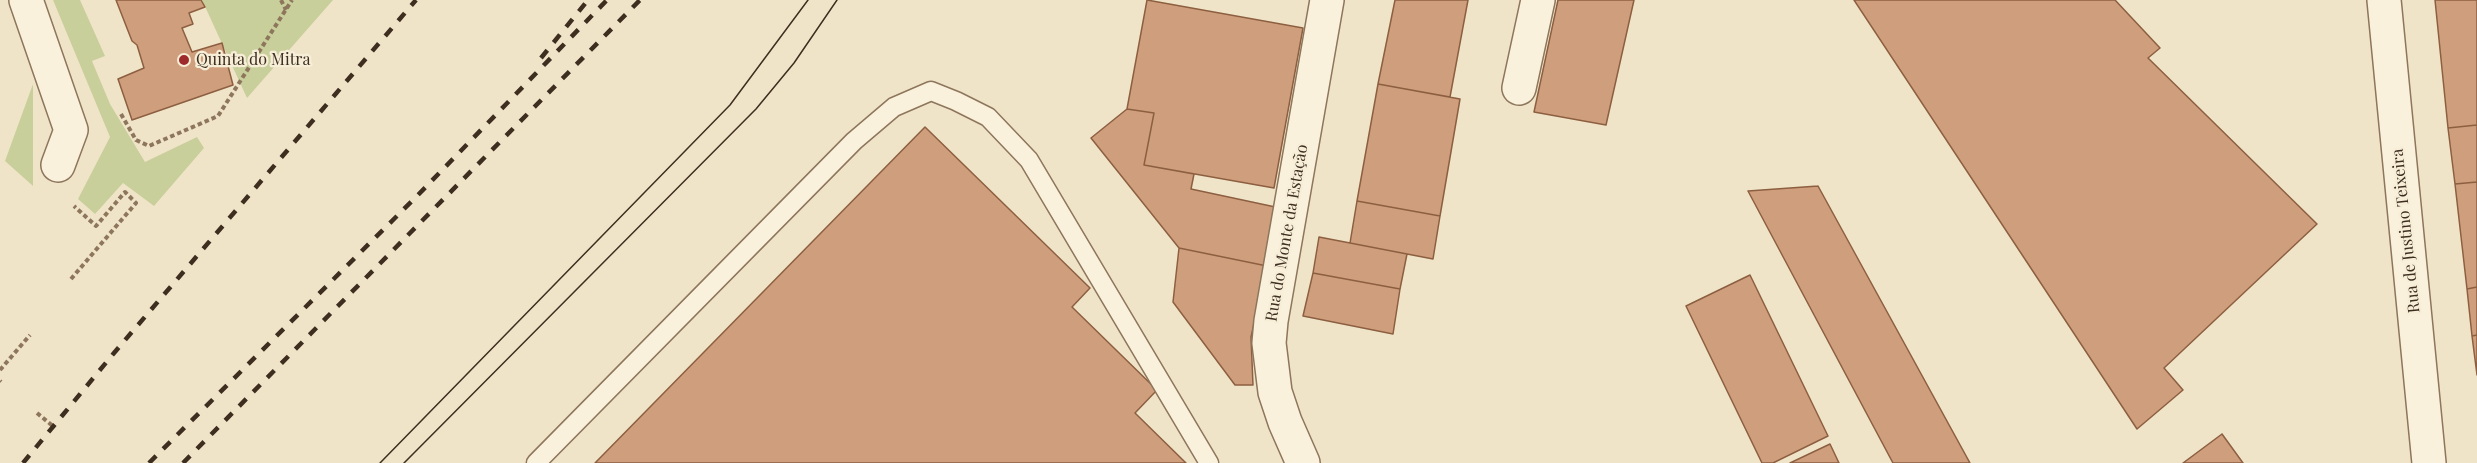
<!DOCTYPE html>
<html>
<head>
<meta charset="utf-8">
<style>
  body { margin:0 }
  canvas { display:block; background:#f0e4c8 }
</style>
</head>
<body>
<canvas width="2477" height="463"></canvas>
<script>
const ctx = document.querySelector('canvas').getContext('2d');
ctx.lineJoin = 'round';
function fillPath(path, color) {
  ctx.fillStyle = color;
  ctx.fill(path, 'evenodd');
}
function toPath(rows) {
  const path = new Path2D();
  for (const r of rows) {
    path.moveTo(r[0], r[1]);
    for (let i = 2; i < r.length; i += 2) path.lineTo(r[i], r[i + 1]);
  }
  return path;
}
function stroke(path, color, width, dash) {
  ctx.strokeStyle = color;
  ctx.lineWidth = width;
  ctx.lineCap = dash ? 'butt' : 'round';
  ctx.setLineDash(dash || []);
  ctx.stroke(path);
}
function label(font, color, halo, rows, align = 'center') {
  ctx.font = font + ' "Playfair Display",serif';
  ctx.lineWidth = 4.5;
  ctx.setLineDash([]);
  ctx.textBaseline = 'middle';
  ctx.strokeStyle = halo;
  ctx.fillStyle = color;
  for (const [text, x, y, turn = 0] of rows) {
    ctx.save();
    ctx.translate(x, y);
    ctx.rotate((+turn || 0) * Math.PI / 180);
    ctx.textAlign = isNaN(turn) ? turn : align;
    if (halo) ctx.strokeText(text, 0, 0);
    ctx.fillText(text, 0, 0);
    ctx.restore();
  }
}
fillPath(toPath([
  [53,0,80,0,105,56,92,61,110,104,145,162,197,137,204,148,154,206,123,183,95,214,78,199,110,137],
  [202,0,333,0,247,98],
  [33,84,33,186,5,161]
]), '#c9cf9b');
const building = toPath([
  [116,0,201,0,205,7,189,13,193,24,182,28,192,52,222,43,233,85,132,120,118,79,144,68,137,45,132,41,116,0],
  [1147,0,1303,28,1274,188,1144,165,1154,113,1127,109,1147,0],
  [1395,0,1468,0,1450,97,1378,84,1395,0],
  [1558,0,1634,0,1606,125,1534,112,1558,0],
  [1854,0,2115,0,2160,48,2148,58,2317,224,2164,368,2183,390,2137,429,1854,0],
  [2435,0,2477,0,2477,125,2448,128,2435,0],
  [1378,84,1460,99,1440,216,1357,201,1378,84],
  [1127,109,1154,113,1144,165,1194,174,1191,189,1280,208,1267,266,1179,248,1091,138,1127,109],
  [2477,125,2477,182,2455,184,2448,128,2477,125],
  [925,127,1090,288,1072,307,1157,390,1135,413,1186,463,595,463,925,127],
  [2477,182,2477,287,2467,289,2455,184,2477,182],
  [1818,186,1970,463,1893,463,1748,191,1818,186],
  [1357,201,1440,216,1433,259,1350,243,1357,201],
  [1319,237,1407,254,1400,289,1313,273,1319,237],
  [1179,248,1267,266,1251,337,1253,385,1235,385,1173,302,1179,248],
  [1313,273,1400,289,1393,334,1303,316,1313,273],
  [1750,275,1828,436,1773,463,1762,463,1686,306,1750,275],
  [2477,287,2477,335,2472,336,2467,289,2477,287],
  [2477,335,2477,375,2472,336,2477,335],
  [2222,434,2243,463,2183,463,2222,434],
  [1830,444,1839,463,1790,463,1830,444]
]);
fillPath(building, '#cf9f7d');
stroke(building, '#8d5f41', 1.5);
const lane = toPath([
  [536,463,854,141,894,107,931,91,956,101,988,117,1029,160,1209,463]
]);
const street = toPath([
  [26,0,71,130,58,165],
  [2384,0,2429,463],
  [1519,88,1538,0],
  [1303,463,1285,422,1275,392,1269,343,1271,321,1327,0]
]);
stroke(lane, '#8d765c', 21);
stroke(street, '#8d765c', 36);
stroke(toPath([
  [281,0,286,10],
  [121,114,136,140,149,146,218,116,292,0],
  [71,279,136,203,125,192,96,226,74,206],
  [0,370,30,335],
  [0,381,1,382],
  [37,413,54,427]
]), '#8d765c', 4, [4.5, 3]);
stroke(lane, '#faf1dc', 18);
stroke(street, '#faf1dc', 33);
stroke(toPath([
  [380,463,730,105,808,0],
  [404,463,756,109,794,63,837,0]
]), '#3d2e20', 1.5);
stroke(toPath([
  [541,58,588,0],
  [23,463,114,353,416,0],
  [149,463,418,195,607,0],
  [183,463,640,0]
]), '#3d2e20', 4.5, [10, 10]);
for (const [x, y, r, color] of [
  [184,60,6,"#9e2a2b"]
]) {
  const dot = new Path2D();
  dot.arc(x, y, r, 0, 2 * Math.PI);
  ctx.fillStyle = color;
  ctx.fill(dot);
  stroke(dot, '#f7eed8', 2);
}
label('16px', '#3d2e20', '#f7eed8', [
  ["Quinta do Mitra",196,60]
], 'left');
label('16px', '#3d2e20', '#f7eed8', [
  ["Rua de Justino Teixeira",2406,231,-96],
  ["Rua do Monte da Estação",1287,233,-80]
]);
</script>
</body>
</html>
